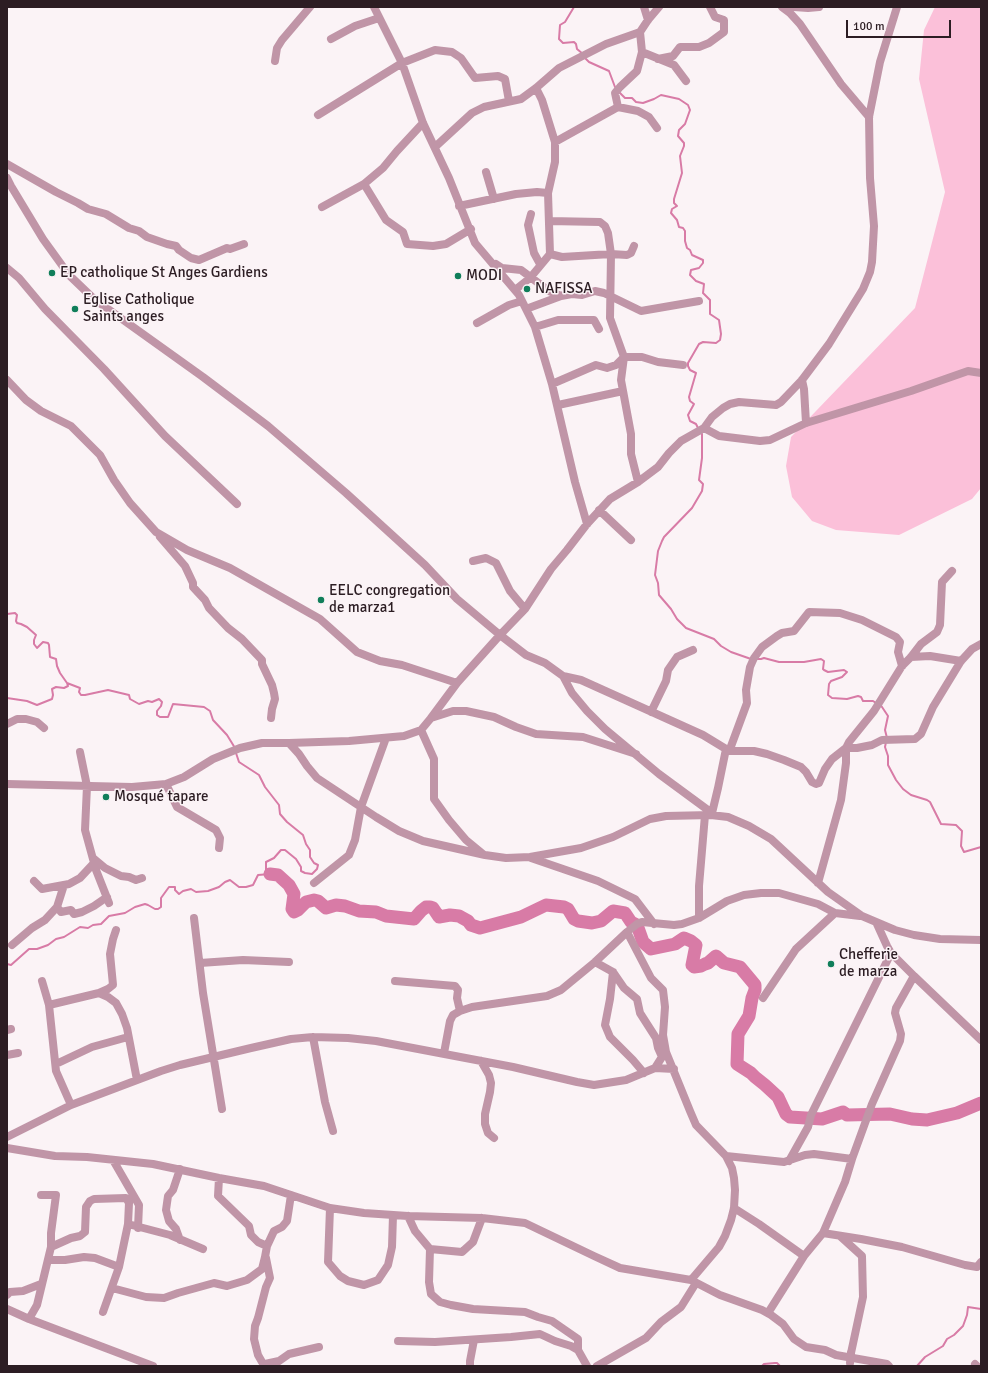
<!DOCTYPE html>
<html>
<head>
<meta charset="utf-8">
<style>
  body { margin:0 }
  #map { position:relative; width:988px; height:1373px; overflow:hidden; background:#fbf3f6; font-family:Signika,sans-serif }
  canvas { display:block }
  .frame { position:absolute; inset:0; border:8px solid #2c1d23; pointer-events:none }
  .scale { position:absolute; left:846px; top:20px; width:105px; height:18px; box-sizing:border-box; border:2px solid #2c1d23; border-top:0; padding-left:5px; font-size:12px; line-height:14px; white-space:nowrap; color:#2c1d23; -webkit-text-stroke:3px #fbf3f6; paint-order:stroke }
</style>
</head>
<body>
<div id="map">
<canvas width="988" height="1373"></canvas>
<div class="frame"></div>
<div class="scale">100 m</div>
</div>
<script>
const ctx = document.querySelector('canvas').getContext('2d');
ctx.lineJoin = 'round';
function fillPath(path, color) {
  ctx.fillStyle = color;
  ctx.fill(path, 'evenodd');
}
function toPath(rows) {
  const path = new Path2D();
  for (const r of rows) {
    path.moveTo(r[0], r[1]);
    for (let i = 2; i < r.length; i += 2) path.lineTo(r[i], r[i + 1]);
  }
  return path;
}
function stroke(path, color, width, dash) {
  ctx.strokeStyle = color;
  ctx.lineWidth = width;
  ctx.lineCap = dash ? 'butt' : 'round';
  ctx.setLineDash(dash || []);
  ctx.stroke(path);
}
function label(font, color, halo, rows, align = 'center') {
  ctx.font = font + ' Signika,sans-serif';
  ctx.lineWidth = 3;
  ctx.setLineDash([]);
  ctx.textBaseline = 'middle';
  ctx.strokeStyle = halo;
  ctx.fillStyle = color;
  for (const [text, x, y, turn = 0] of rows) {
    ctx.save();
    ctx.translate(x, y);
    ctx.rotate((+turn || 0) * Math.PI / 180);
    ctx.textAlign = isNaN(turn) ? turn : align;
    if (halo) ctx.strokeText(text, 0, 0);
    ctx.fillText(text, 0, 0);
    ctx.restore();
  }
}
fillPath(toPath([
  [935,7,981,7,981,488,972,499,899,535,836,530,812,521,792,497,786,466,791,437,915,308,945,192,919,79,924,30]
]), '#fbc0d9');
stroke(toPath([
  [574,7,565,22,560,25,559,39,563,43,574,42,576,44,577,49,583,54],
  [585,58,589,62,609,71,615,87],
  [619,92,625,98,632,98,636,102,643,103,654,99,661,95,679,99,688,105,690,110,685,124,679,130,678,136,684,143,684,146,680,156,682,173,674,199,674,203,677,206,672,209,671,213,677,220,679,227,683,228,685,231,685,241,687,248,690,250,692,255,703,260,703,263,699,268,691,270,690,275,696,281,704,284,703,293,710,300,710,314,719,320,721,334,720,340,716,343,703,342,699,344,688,363,688,366,690,370,696,373,689,397,690,401,694,404,688,415,690,421,696,424,698,428],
  [700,432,702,434,702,458,699,480,703,484,702,491,692,508,664,537,662,541,658,551,655,575,658,583,659,595,671,609,677,619,686,628,714,639,721,646,731,652,751,659],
  [7,614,15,613,17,615,16,621,17,623,21,624,27,627,36,635,34,640,34,644,37,648,43,642,48,643,49,645,50,657,56,659,57,666,60,673,67,683,80,688,79,692,81,695,85,695,108,690,129,695,130,699,139,704,148,701,152,702,159,699,162,702,161,706,157,711,157,715,160,717,168,717,173,704,204,707,210,711,213,720,227,735,235,748],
  [756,659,761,659,764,658,779,662,804,662,821,659,824,661,823,669,824,670,828,672,844,670,847,672,842,677,831,681,829,684,828,695,832,698,847,699,858,696,861,697,863,701,873,701,876,703],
  [7,698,27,701,37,705,52,699,53,695,52,689,56,687,64,688,68,686,67,683],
  [880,705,882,707,888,716,885,730,887,738],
  [886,742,885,747,888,756,888,765,896,780,903,789,911,795,927,800,930,802,941,824,956,825,962,831,961,846,964,852,981,847],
  [236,753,239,762,259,775,265,787,279,805,280,814,287,822,303,835,306,844,310,850,310,857,314,863,318,865,317,869,312,874,305,873,301,871,301,867,296,859,285,850,281,850,274,858,266,862,266,871,270,874],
  [7,964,11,965,29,949,37,949,48,945,56,939,64,937,80,927,88,928,93,925,101,924,109,916,125,913,135,907,145,904,148,905,155,909,158,909,161,907,161,898,169,887,175,887,175,890,179,894,183,891,191,889,196,892,208,891,219,887,225,882,230,880,239,887,246,887,253,885,258,875,270,874],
  [762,1366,764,1364,775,1363,777,1363,780,1366],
  [917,1366,925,1357,943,1346,947,1339,954,1335,963,1326,967,1315,968,1307,981,1309]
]), '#d87ba6', 2);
stroke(toPath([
  [270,874,278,875,289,885,294,894,292,909,294,912,298,910,306,902,314,900,318,901,326,908,336,905,345,906,359,911,376,912,386,916,414,919,421,911,426,907,430,907,433,908,439,917,450,915,459,916,468,921,471,925,480,928,521,917,546,905,564,907,568,909,574,919,578,921,592,923,601,921,613,911,625,913,631,922,637,925,643,942,651,949,675,944,684,938,691,941,696,945,692,965,694,967,701,966,705,964,708,963,716,956,724,963,740,967,755,985,755,990,752,998,749,1016,738,1034,737,1064,751,1073,755,1077,765,1085,778,1097,786,1114,790,1117,822,1119,843,1112,847,1115,890,1114,912,1119,927,1120,957,1113,981,1103]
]), '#d87ba6', 13);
stroke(toPath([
  [374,7,402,63,423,123,449,178,475,243,519,295,535,327,552,384,575,482,587,524],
  [644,7,648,20],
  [782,7,790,13,800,24,841,84,869,117],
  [794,7,808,8,819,7],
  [331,39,355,26,379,18],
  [642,52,674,65,686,81],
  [658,59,673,56,680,47,699,47,709,43,724,32,724,20,715,17,710,7],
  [275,61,277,48,282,40,310,7],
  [618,107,615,93,620,87,637,71,642,52,640,32],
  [318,115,402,63,435,50,452,52,461,58,475,78,498,76,505,79,509,101],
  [555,142,618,107,638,111,649,117,657,128],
  [435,147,472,113,484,107,521,99,536,88,559,68,606,44,640,32,648,20,659,7],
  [7,164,56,192,78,203,88,209,106,214,129,228,139,231,147,237,167,244,176,246,179,250,191,258,199,260,227,248,230,249,244,244],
  [486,172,494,199],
  [7,178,11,186,43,239,69,275,94,299,203,377,268,426,346,493,425,565,457,599,500,635,526,655,545,663,563,676,581,680,703,735,726,749,718,788,712,813,711,815],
  [364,184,386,220,403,232,407,244,433,246,446,244,471,229],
  [459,206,516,194,537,192,548,193],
  [322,207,364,184,383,168,397,151,423,123],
  [531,214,528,225,534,253,540,264],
  [549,221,600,222,605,226,608,233,611,254,610,318,624,357,621,380,631,434,631,454,638,482],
  [550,254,562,257,611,254,627,255,631,253,634,246],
  [496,264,502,268,521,270,549,291,561,296,572,294,582,295,595,291,604,293,641,311,699,301],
  [7,268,19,278,45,309,104,369,165,436,237,504],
  [515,290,530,278,550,254,548,193,555,162,555,142,542,100,536,88],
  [526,309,561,296],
  [477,323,509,305,522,301],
  [535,327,558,320,594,320,599,329],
  [7,380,26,400,41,411,71,426,100,455,114,480,130,503,156,532,187,550,230,568,320,619,357,652,380,661,402,665,457,683,431,718],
  [802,380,804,389,806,423],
  [552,384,596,365,607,368,616,365,624,357,642,357,658,362,683,365],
  [558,405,623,391],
  [704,428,719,436,760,441,770,440,806,423,911,391,968,371,981,373],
  [599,510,631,540],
  [160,537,185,566,193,583,193,587,205,600,209,608,228,628,242,639,262,660,262,664,272,685,274,693,275,699,272,709,271,718],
  [473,561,486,558,496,563,510,591,525,609],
  [911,657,930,656,961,661],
  [563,676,572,693,587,711,605,729,659,774,712,813],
  [457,683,500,635,525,609,551,569,567,550,587,524,610,499,638,482,658,467,669,453,681,441,704,428,712,417,723,408,730,404,739,402,776,405,781,402,802,380,829,344,863,289,870,272,872,262,874,226,870,178,869,117,880,62,897,7],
  [651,712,666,681,668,670,677,657,693,650],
  [7,724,17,719,26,719,37,722,44,728],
  [421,730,434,759,434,799,449,820,466,840,483,854],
  [289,743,349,741,404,736,421,730,431,718,453,711,466,711,494,717,516,727,536,734,583,737,636,754],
  [726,749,734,751,754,751,767,754,784,760,801,767,806,772,812,782,816,784,819,783,825,769,832,759,846,748,857,748,872,745,882,740,915,739,921,734,933,707,961,661,972,649,981,644],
  [730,749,747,703,746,690,750,667,754,658,762,647,777,636,782,633,794,631,809,612,840,613,862,620,896,637,900,642,898,652,902,666],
  [80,752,87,786,85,830,96,870,109,903],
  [7,784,132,787,166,784,184,777,213,759,240,748,262,743,289,743,299,754,307,766,317,778,376,817,399,831,423,841,485,855,506,858,530,857,581,848,613,837,650,819,666,816,711,815,728,817,749,826,771,839,828,892,862,916,895,930,914,935,940,939,981,940],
  [166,784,177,807,216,830,220,838,219,848],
  [93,858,105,868,121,876,129,877,136,880,142,878],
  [531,858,598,881,635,899,654,924],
  [34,881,42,889,69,884,80,878,94,863],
  [314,883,349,855,355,840,361,807,386,738],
  [818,883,841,800,846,763,846,748,849,742,874,711,902,666,911,657,921,644,937,632,940,625,942,582,952,571],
  [57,907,61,912,71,910,74,914,82,912,94,906,107,897],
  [194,918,203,993,222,1109],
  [699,918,699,886,705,815],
  [627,932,651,978,663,990,665,1007,663,1035,666,1052,690,1111,696,1125,726,1156,732,1168,734,1178,735,1190,734,1208,731,1220,725,1236,719,1247,691,1280],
  [12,945,32,928,45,920,57,907,64,885],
  [595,962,613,972,624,988,637,999,640,1013,656,1038,658,1048,662,1057,655,1068],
  [200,963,243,960,289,962],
  [613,972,610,999,605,1025,610,1037,633,1060,644,1073],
  [914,976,981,1040],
  [42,981,49,1005,56,1071,71,1105],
  [395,981,455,986,458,990,457,998,460,1011],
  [99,993,108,989,113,985,110,954,113,939,116,930],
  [763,998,796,949,835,913],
  [49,1005,99,993,108,997,116,1003,122,1014,127,1028,137,1080],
  [7,1030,11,1029],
  [313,1037,325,1102,333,1131],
  [444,1053,450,1021,453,1015,460,1011,472,1007,547,996,561,990,595,962,627,932,637,924,642,922,674,925,682,924,699,918,727,901,744,895,761,893,779,893,818,904,835,913,860,916],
  [7,1055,18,1053],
  [481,1061,489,1075,491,1083,490,1092,485,1114,485,1124,488,1133,494,1138],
  [56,1064,92,1047,128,1037],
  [7,1137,71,1105,161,1071,180,1065,251,1048,291,1039,313,1037,348,1038,376,1041,513,1067,577,1082,594,1085,626,1080,655,1068,674,1069],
  [7,1148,55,1156,87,1157,153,1164,219,1178,264,1186,330,1208,364,1213,408,1216,482,1218,525,1223,594,1256,620,1268,691,1280,720,1295,762,1310,771,1315,783,1324,794,1339,806,1347,825,1350,836,1355,887,1364,889,1366],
  [726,1156,784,1162,805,1155,814,1154,852,1159],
  [113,1160,139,1205,138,1228],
  [789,1161,808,1127,811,1115,891,953],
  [219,1178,218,1196,249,1226,251,1235,258,1242,267,1246],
  [41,1195,56,1195,51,1233,51,1247],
  [330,1208,328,1262,340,1276,348,1281,364,1285,378,1280,388,1265,392,1247,393,1215],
  [734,1208,759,1224,804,1256],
  [408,1216,415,1231,430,1249,429,1282,431,1294,440,1302,451,1305,473,1309,525,1312,538,1317,552,1321,578,1339,578,1350,587,1366],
  [128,1224,170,1235,203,1249],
  [823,1233,861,1239,902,1247,965,1265,977,1267,981,1262],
  [840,1236,862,1256,863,1297,851,1353],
  [180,1240,176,1229,169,1221,166,1210,168,1196,173,1190,180,1169],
  [430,1249,462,1252,473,1242,482,1218],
  [266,1258,270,1278,266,1287,258,1318,255,1326,254,1339,258,1355,262,1362,265,1364,279,1361,289,1354,319,1347],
  [48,1260,65,1260,84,1257,95,1258,119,1267],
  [112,1288,146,1297,164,1298,178,1293,214,1283,227,1286,247,1280,262,1269,265,1257,267,1246,274,1231,282,1227,287,1221,291,1195],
  [7,1295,10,1292,23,1291,41,1284],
  [7,1309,29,1319,153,1366],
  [768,1313,804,1256,823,1233,845,1182,852,1159,872,1104,900,1041,901,1034,895,1013,896,1008,914,976,891,953,887,946,877,924],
  [29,1319,37,1305,51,1247,71,1238,80,1236,85,1232,86,1207,90,1201,94,1199,126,1198,129,1203,128,1224,119,1267,103,1312],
  [398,1341,435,1342,511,1337,540,1334,555,1341,571,1346,578,1350],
  [975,1364,977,1366],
  [470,1366,470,1361,474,1340],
  [597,1366,646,1338,661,1322,681,1307,696,1283]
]), '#c095a7', 8);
stroke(toPath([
  [850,1363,851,1353]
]), '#c095a7', 8);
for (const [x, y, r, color] of [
  [52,273,4,"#107e5a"],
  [458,276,4,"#107e5a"],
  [527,289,4,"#107e5a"],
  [75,309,4,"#107e5a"],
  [321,600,4,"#107e5a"],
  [106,797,4,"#107e5a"],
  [831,964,4,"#107e5a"]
]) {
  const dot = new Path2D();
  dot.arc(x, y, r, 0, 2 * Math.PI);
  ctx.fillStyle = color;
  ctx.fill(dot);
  stroke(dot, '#fbf3f6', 1.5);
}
label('15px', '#2c1d23', '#fbf3f6', [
  ["EP catholique St Anges Gardiens",60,273],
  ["MODI",466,276],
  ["NAFISSA",535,289],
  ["Eglise Catholique",83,300],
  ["Saints anges",83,317],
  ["EELC congregation",329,591],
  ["de marza1",329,608],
  ["Mosqué tapare",114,797],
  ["Chefferie",839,955],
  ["de marza",839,972]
], 'left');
</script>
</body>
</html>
